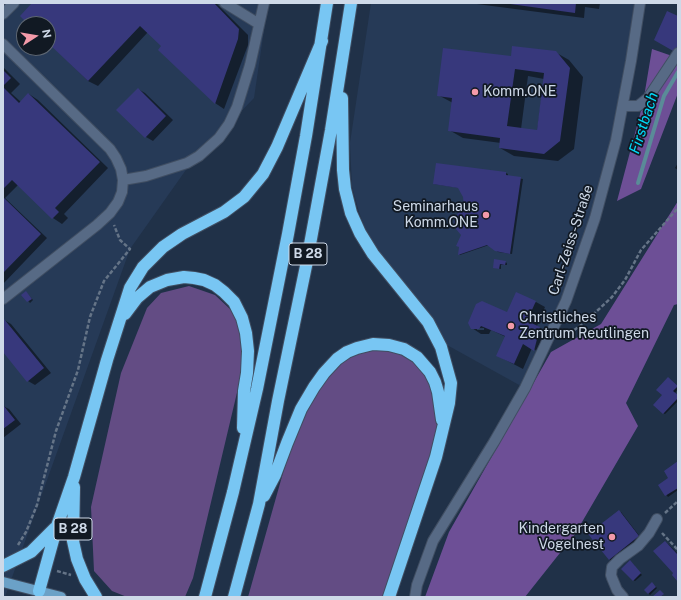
<!DOCTYPE html>
<html>
<head>
<meta charset="utf-8">
<style>
  body { margin:0 }
  #map { position:relative; width:681px; height:600px; overflow:hidden; background:#203148; font-family:"Public Sans",sans-serif }
  canvas { display:block }
  .frame { position:absolute; inset:0; border:4px solid #ced9e8; pointer-events:none }
  .north { position:absolute; left:16px; top:16px; width:40px; height:40px; box-sizing:border-box; background:#111923; border:1px solid #5d6672; border-radius:50%; rotate:78deg; font-size:11px; font-weight:700; line-height:16px; text-align:center; color:#ced9e8 }
  .north::after { content:''; display:block; margin:auto; width:14px; height:18px; background:#f39aa9; clip-path:polygon(50% 0,100% 100%,50% 72%,0 100%) }
</style>
</head>
<body>
<div id="map">
<canvas width="681" height="600"></canvas>
<div class="frame"></div>
<div class="north">N</div>
</div>
<script>
const ctx = document.querySelector('canvas').getContext('2d');
ctx.lineJoin = 'round';
function fillPath(path, color) {
  ctx.fillStyle = color;
  ctx.fill(path, 'evenodd');
}
function toPath(rows) {
  const path = new Path2D();
  for (const r of rows) {
    path.moveTo(r[0], r[1]);
    for (let i = 2; i < r.length; i += 2) path.lineTo(r[i], r[i + 1]);
  }
  return path;
}
function stroke(path, color, width, dash) {
  ctx.strokeStyle = color;
  ctx.lineWidth = width;
  ctx.lineCap = dash ? 'butt' : 'round';
  ctx.setLineDash(dash || []);
  ctx.stroke(path);
}
function label(font, color, halo, rows, align = 'center') {
  ctx.font = font + ' "Public Sans",sans-serif';
  ctx.lineWidth = 3.5;
  ctx.setLineDash([]);
  ctx.textBaseline = 'middle';
  ctx.strokeStyle = halo;
  ctx.fillStyle = color;
  for (const [text, x, y, turn = 0] of rows) {
    ctx.save();
    ctx.translate(x, y);
    ctx.rotate((+turn || 0) * Math.PI / 180);
    ctx.textAlign = isNaN(turn) ? turn : align;
    if (halo) ctx.strokeText(text, 0, 0);
    ctx.fillText(text, 0, 0);
    ctx.restore();
  }
}
fillPath(toPath([
  [3,3,268,3,254,98,188,167,130,249,5,597,3,597],
  [24,24,48,24,48,48,24,48],
  [371,3,634,3,627,60,612,139,592,217,563,300,521,386,447,345,434,320,377,249,366,231,359,212,352,187,350,143]
]), '#263a57');
fillPath(toPath([
  [189,286,215,295,231,310,240,326,244,342,240,380,193,578,185,597,127,597,112,591,94,571,91,507,121,373,147,308,161,293],
  [382,344,424,363,444,430,389,597,248,597,301,409,337,359]
]), '#634c84');
fillPath(toPath([
  [652,49,678,58,678,93,641,189,617,201,643,103],
  [678,201,678,304,674,305,626,403,638,426,575,534,525,597,425,597,449,532,551,352,601,324]
]), '#6d4f96');
fillPath(toPath([
  [34,3,216,3,248,35,248,45,224,109,215,103,159,50,163,46,148,32,98,86,88,81,48,42,48,24,29,24],
  [469,3,600,3,599,9,585,7,584,18],
  [555,52,569,60,583,77,574,149,558,161,514,156,500,148,501,143,463,138,449,130,453,103,438,95,512,58],
  [528,76,544,79,537,132,521,129],
  [3,67,20,84,11,93,21,102,29,94,38,100,108,168,64,214,68,218,62,224,53,218,18,185,5,198,47,238,3,284],
  [138,89,145,93,173,120,153,141,146,137],
  [678,163,678,170,675,168],
  [437,164,506,173,508,174,508,177,523,179,512,254,498,252,489,245,460,255,459,254,466,209,464,196,460,188,434,184],
  [495,260,505,262,507,263,507,265,501,265,501,269,496,268],
  [26,292,33,300,30,303,23,295],
  [536,302,545,307,537,326,549,333,543,355,532,348,523,369,498,356,506,337,491,330,489,334,481,334,472,328],
  [477,328,484,328,484,330,477,330],
  [4,320,11,324,51,373,35,385,28,381,3,351,3,321],
  [670,379,678,386,678,389,675,393,678,396,678,401,665,414,663,413,663,395],
  [3,406,9,409,21,424,3,438],
  [678,462,678,490,668,497,659,485,670,478],
  [621,512,641,538,611,561,609,559],
  [665,542,669,545,678,554,678,580],
  [630,561,635,566,634,567,642,575,635,581,633,580],
  [654,585,657,588,650,595,648,593]
]), '#0007');
stroke(toPath([
  [638,183,664,96,678,72]
]), '#5a8b98', 4);
fillPath(toPath([
  [32,3,214,3,239,29,238,39,215,104,158,50,161,46,140,26,88,81,48,43,48,24,28,24,20,16],
  [503,3,576,3,575,13],
  [667,11,678,16,678,46,675,52,654,40],
  [512,46,556,51,570,68,560,141,544,154,499,148,500,138,448,131,452,98,437,96,443,48,511,56],
  [515,69,544,73,537,130,507,126],
  [3,70,11,78,3,86],
  [3,87,19,103,28,93,100,162,55,208,59,212,52,219,12,180,3,189],
  [138,88,166,116,145,138,116,110],
  [436,163,506,172,506,175,521,177,510,254,495,251,487,245,458,255,459,247,456,246,461,235,456,229,454,222,458,213,464,208,463,197,458,188,433,184],
  [3,197,41,234,3,273],
  [494,259,506,261,505,265,500,264,499,269,493,268],
  [26,291,32,299,27,302,21,295],
  [516,292,536,301,527,321,540,327,534,351,523,344,514,364,496,356,505,336,481,326,479,329,471,329,468,323,476,304,482,301,507,312],
  [4,319,44,368,27,382,3,352,3,320],
  [668,377,678,386,673,391,678,395,678,398,663,414,653,405,662,395,656,390],
  [3,405,15,420,3,429],
  [678,461,678,488,665,496,658,485,668,478,664,471],
  [619,510,639,536,609,560,588,534],
  [665,541,678,555,678,582,672,575,673,573,653,551],
  [630,560,641,573,633,581,621,569],
  [652,582,656,587,648,594,644,590],
  [660,590,664,594,660,597,652,597]
]), '#37387c');
const minor = toPath([
  [225,3,259,24],
  [3,14,14,3],
  [3,44,110,149,116,158,121,169,123,180,122,192,118,202,110,213,97,225,3,299],
  [623,106,638,106,648,98,678,53],
  [123,180,146,176,187,163,199,156,219,138,229,124,237,107,250,65,264,3],
  [415,597,417,585,433,541,494,442,525,388,566,301,595,218,616,140,631,61,640,3],
  [623,597,617,590,612,578,611,575,612,567,620,559,638,546,649,533,657,519]
]);
const major = toPath([
  [3,582,61,597]
]);
const highway = toPath([
  [342,98,343,170,345,189,351,213,360,233,373,254,428,322,441,347,451,383,449,403,436,457,389,597],
  [125,314,137,298,150,287,167,280,184,277,194,278,204,280,215,285,224,292,234,302,242,318,246,333,248,351,247,373,244,391,243,428],
  [74,487,73,541,77,559,85,579,96,597],
  [264,496,275,475,287,443,301,409,314,387,324,373,337,359,347,352,357,348,373,344,389,345,404,349,417,357,430,372,435,382,438,392,442,420],
  [3,566,31,552,55,528],
  [39,591,57,526,74,477,107,360,130,288,143,267,163,247,182,234,224,212,244,197,263,174,277,147,322,41],
  [205,597,233,492,257,389,288,234,306,136,327,3],
  [234,597,259,504,278,401,306,266,331,130,351,3]
]);
stroke(minor, '#404e62', 12);
stroke(major, '#404e62', 12);
stroke(highway, '#404e62', 14);
stroke(toPath([
  [563,334,573,331,584,323,612,297,625,280,641,250,678,208],
  [665,513,678,501],
  [662,533,678,550],
  [18,545,26,532,37,505,56,431,78,370,90,317,104,281,130,249,120,240,114,225],
  [57,571,71,575]
]), '#657487', 2.5, [4, 2]);
stroke(minor, '#576a85', 10);
stroke(major, '#6ba1c7', 10);
stroke(highway, '#78c6f3', 12);
for (const [x, y, r, color] of [
  [475,92,4,"#f39aa9"],
  [486,215,4,"#f39aa9"],
  [511,326,4,"#f39aa9"],
  [612,537,4,"#f39aa9"]
]) {
  const dot = new Path2D();
  dot.arc(x, y, r, 0, 2 * Math.PI);
  ctx.fillStyle = color;
  ctx.fill(dot);
  stroke(dot, '#111923', 1.5);
}
for (const [x, y, w] of [
  [308,254,38],
  [73,529,38]
]) {
  const box = new Path2D();
  box.roundRect(x - w / 2, y - 11, w, 22, 3);
  ctx.fillStyle = '#111923';
  ctx.fill(box);
  stroke(box, '#ced9e8', 1);
}
label('bold 13px', '#ced9e8', null, [
  ["B 28",308,254],
  ["B 28",73,529]
]);
label('14px', '#ced9e8', '#111923', [
  ["Komm.ONE",483,92],
  ["Seminarhaus",478,207,"right"],
  ["Komm.ONE",478,223,"right"],
  ["Christliches",519,318],
  ["Zentrum Reutlingen",519,334],
  ["Kindergarten",604,529,"right"],
  ["Vogelnest",604,545,"right"]
], 'left');
label('14px', '#ced9e8', '#111923', [
  ["Carl-Zeiss-Straße",571,240,-72]
]);
label('italic 15px', '#00dbf9', '#111923', [
  ["Firstbach",644,123,-72]
]);
</script>
</body>
</html>
